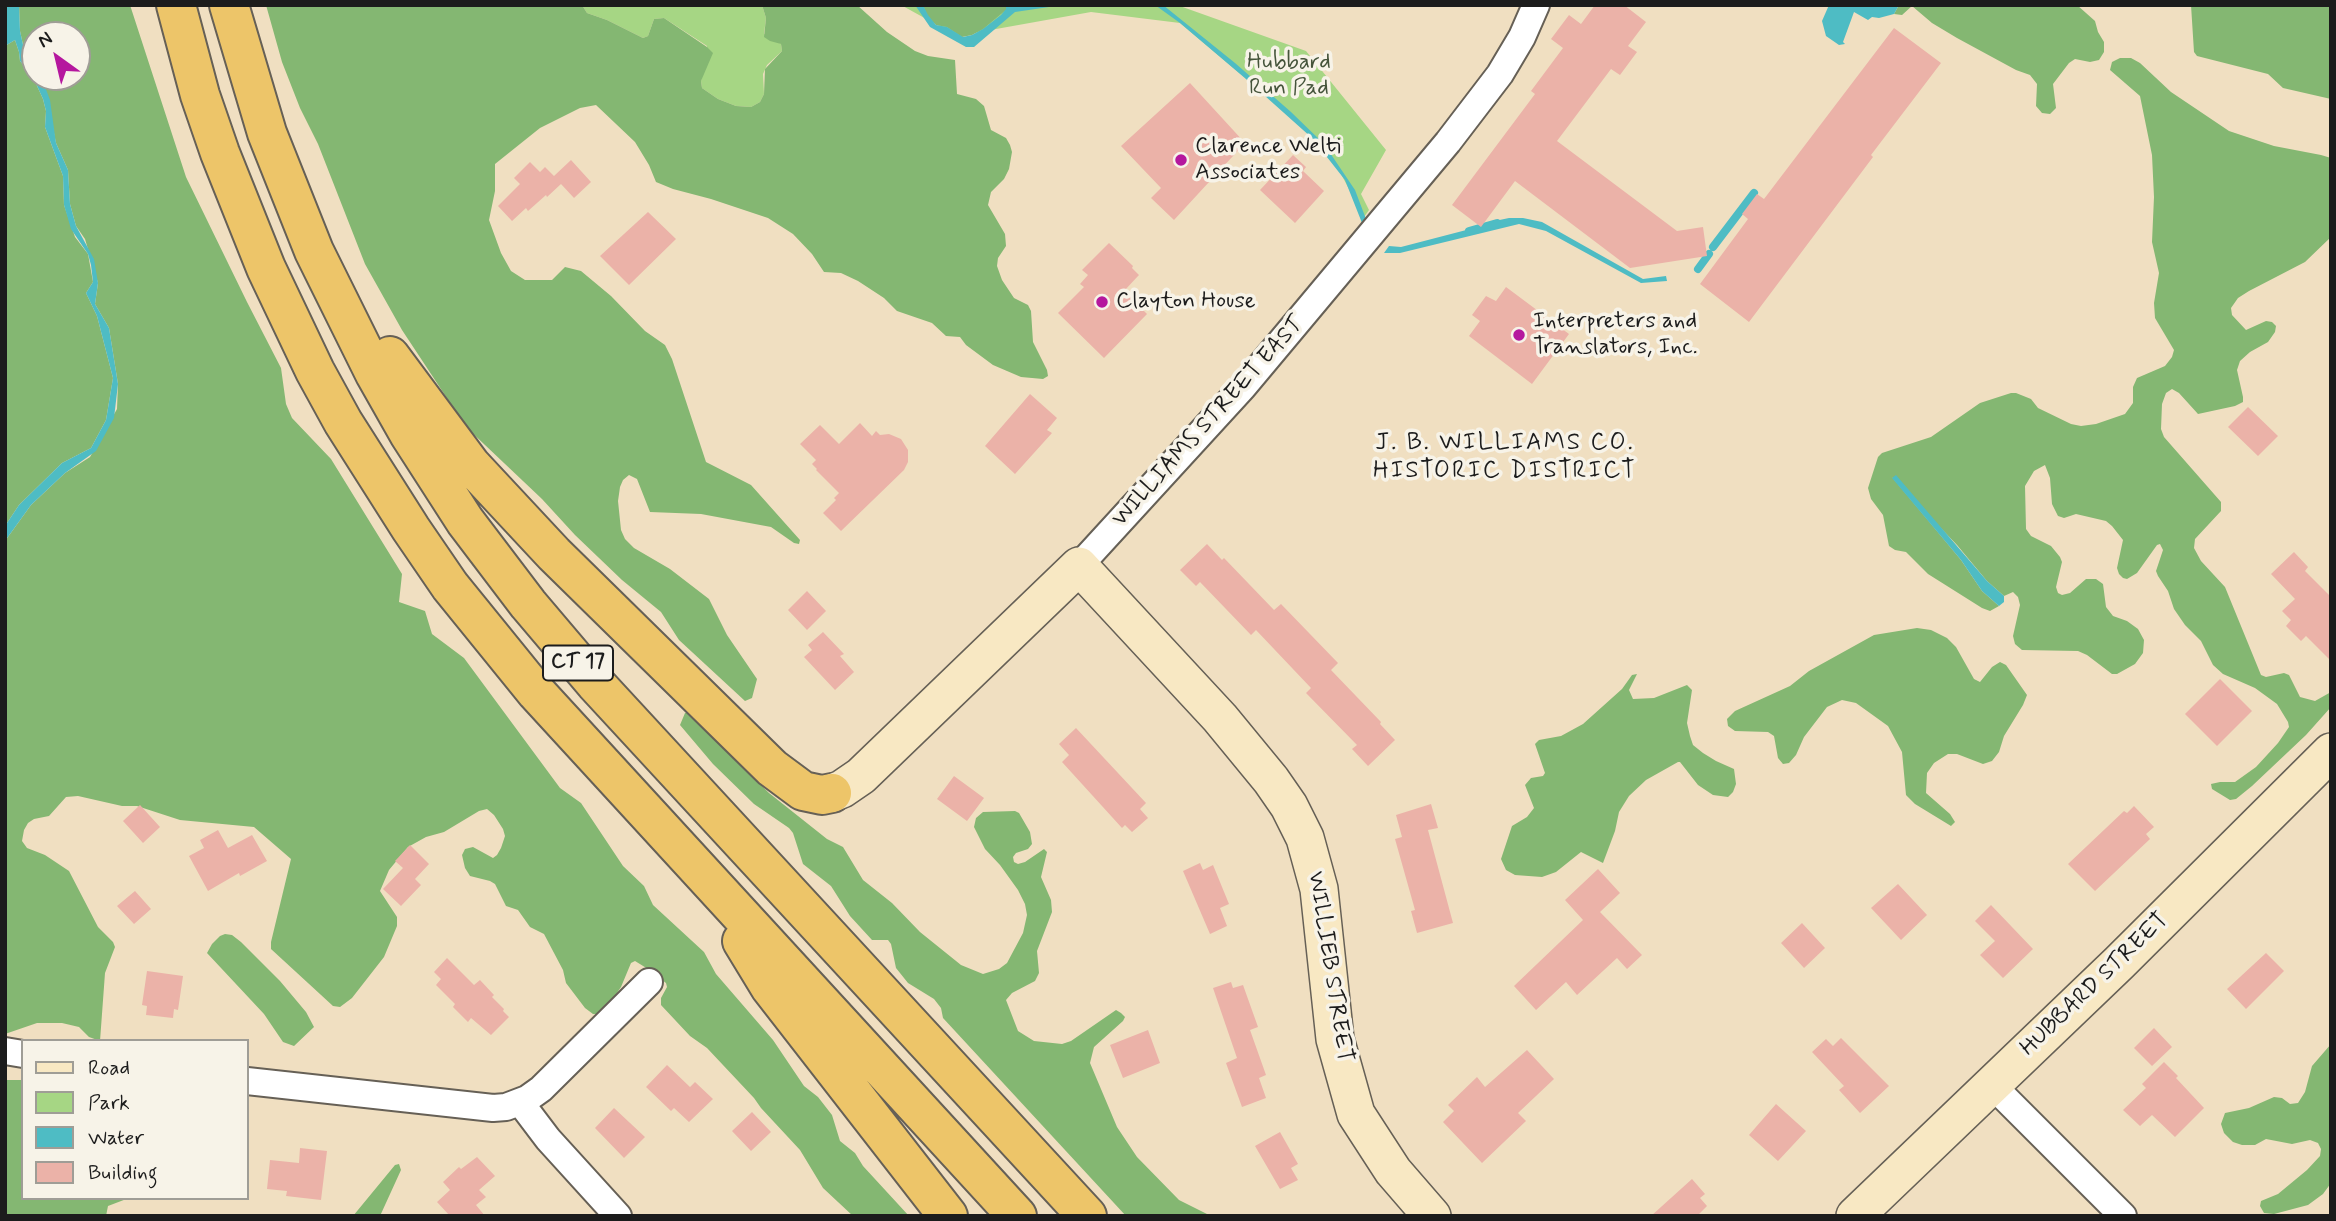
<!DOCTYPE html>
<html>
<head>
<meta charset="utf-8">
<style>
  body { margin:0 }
  #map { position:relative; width:2336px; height:1221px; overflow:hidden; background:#f0dfc1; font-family:Mynerve,sans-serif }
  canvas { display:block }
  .frame { position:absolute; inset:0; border:7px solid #1c1c1c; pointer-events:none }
  .legend { position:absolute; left:21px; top:1039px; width:228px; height:161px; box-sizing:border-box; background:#f7f3e8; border:2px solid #9f9d96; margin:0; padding:9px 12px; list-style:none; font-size:21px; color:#1c1c1c }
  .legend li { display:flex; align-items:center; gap:14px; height:35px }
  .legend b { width:35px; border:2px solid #9f9d96 }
  .north { position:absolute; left:21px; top:21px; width:70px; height:70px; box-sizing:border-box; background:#f7f3e8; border:2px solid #9f9d96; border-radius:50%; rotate:326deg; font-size:19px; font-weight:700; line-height:28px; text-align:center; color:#1c1c1c }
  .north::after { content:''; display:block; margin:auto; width:24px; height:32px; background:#b5179e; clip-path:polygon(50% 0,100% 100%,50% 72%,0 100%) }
</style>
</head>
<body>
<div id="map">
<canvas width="2336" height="1221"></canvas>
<div class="frame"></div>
<ul class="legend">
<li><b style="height:9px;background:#f8e8c3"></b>Road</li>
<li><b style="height:19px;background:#a6d684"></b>Park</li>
<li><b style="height:19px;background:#4ebcc4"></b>Water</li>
<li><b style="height:19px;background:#ebb2a8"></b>Building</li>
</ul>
<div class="north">N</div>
</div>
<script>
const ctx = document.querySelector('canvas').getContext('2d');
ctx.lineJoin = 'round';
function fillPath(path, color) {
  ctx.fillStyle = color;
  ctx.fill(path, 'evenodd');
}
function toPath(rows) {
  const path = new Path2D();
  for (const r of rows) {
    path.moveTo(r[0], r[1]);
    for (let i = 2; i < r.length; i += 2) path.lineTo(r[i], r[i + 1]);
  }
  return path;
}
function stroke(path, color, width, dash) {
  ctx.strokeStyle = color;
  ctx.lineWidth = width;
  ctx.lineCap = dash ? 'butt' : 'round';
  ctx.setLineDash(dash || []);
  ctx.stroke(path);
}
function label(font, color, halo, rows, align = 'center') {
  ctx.font = font + ' Mynerve,sans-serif';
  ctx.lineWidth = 7;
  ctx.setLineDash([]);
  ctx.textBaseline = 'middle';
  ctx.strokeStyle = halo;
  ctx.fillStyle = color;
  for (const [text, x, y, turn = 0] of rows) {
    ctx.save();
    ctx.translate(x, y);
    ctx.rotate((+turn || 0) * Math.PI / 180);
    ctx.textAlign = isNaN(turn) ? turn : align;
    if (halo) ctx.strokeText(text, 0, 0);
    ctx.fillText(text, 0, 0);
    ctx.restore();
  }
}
fillPath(toPath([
  [582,5,762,5,766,18,764,34,781,44,782,51,767,65,763,74,764,94,760,102,751,107,736,106,718,99,702,88,701,81,707,46,664,18,654,19,648,36,643,38,607,20,587,13],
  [901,5,1177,5,1306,51,1386,150,1361,194,1369,210,1364,217,1326,146,1180,23,1091,12,957,36]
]), '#a6d684');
fillPath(toPath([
  [19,5,130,5,186,177,247,302,281,368,286,404,292,418,331,459,402,574,399,602,425,611,432,634,464,658,560,788,581,803,623,866,644,886,653,905,704,952,716,974,773,1040,804,1086,818,1097,832,1115,840,1141,855,1153,863,1166,909,1216,853,1216,823,1188,800,1150,761,1108,754,1098,707,1048,690,1036,661,1005,661,998,667,987,666,983,648,969,635,961,631,963,621,987,606,1009,599,1014,593,1014,585,1008,566,983,563,970,544,934,530,927,518,910,506,906,495,884,490,881,470,876,465,868,462,855,465,849,473,847,493,858,497,855,501,848,505,836,503,829,494,815,487,809,479,811,444,832,426,837,408,847,389,870,380,891,397,917,397,926,384,957,352,998,340,1007,333,1006,271,949,271,942,291,859,254,827,180,820,137,806,122,806,78,796,66,797,49,816,34,819,28,823,24,830,22,841,27,848,45,855,69,871,98,927,113,942,115,947,105,973,100,1041,89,1037,79,1027,62,1023,37,1023,5,1034,5,541,31,505,65,473,90,457,117,409,118,384,109,328,95,304,98,283,85,239,76,226,70,204,68,170,56,143,44,84,40,77,77,77,77,35,35,35,35,70,25,54,20,31],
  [266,5,582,5,587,13,607,20,643,38,648,36,654,19,664,18,707,47,713,53,701,81,702,88,718,99,736,106,751,107,760,102,764,94,765,69,782,51,781,44,770,41,764,37,766,18,762,5,857,5,887,32,915,51,928,56,955,60,957,94,976,99,984,106,991,130,1006,138,1010,145,1012,152,1009,169,1004,179,991,192,988,205,1005,234,1006,246,998,258,997,266,1002,280,1014,298,1028,305,1031,311,1033,342,1047,370,1048,376,1043,379,1021,377,993,365,966,345,960,337,946,336,932,323,897,311,884,298,858,281,841,273,824,272,812,254,793,234,768,218,711,199,673,189,656,182,649,165,635,142,596,105,580,108,540,128,495,164,495,191,489,220,501,253,511,271,525,280,552,280,565,267,581,271,611,296,645,331,665,345,672,359,706,462,751,485,800,540,799,544,794,543,771,527,701,514,650,512,637,479,629,475,623,480,620,487,618,501,621,530,625,539,634,548,670,569,709,599,727,635,757,679,752,698,745,701,679,640,661,612,622,580,575,535,542,499,466,427,402,330,365,264,318,144,300,108,282,62],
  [923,5,1006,5,1007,9,983,29,972,35,962,37,947,27,936,25,927,15],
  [1899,5,2077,5,2095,21,2098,32,2104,42,2104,52,2099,60,2090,62,2075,59,2069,63,2053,84,2056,108,2050,114,2042,113,2036,106,2037,84,2030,75,2016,70,1957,38,1932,23,1912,6,1902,15,1894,14],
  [2191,5,2331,5,2331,99,2283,88,2268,74,2197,56,2194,52],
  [15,40,19,52,20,61,33,77,43,99,46,111,45,127,63,176,64,205,75,237,88,254,93,282,86,293,97,316,113,378,106,420,91,448,62,463,19,505,5,526,5,46],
  [2120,58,2131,58,2140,63,2171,92,2229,131,2274,146,2321,155,2331,158,2331,237,2305,262,2249,291,2238,298,2231,308,2232,315,2246,330,2266,321,2272,322,2276,326,2275,332,2268,342,2250,352,2240,361,2237,370,2243,397,2243,402,2235,406,2198,414,2179,393,2172,389,2166,393,2162,404,2161,429,2164,437,2221,502,2221,511,2195,539,2194,548,2201,561,2225,587,2261,675,2266,677,2284,673,2289,675,2300,697,2315,701,2331,692,2331,707,2306,735,2252,786,2236,799,2230,800,2212,789,2211,784,2220,782,2235,782,2256,767,2278,743,2289,727,2288,722,2277,704,2255,688,2223,674,2213,665,2201,641,2185,625,2174,609,2168,591,2158,576,2156,571,2163,550,2160,544,2157,545,2137,573,2127,579,2123,578,2119,574,2117,568,2123,540,2112,526,2106,521,2076,514,2064,518,2058,516,2052,504,2050,478,2045,465,2034,471,2025,486,2026,529,2031,536,2051,546,2060,557,2062,562,2056,587,2058,593,2062,595,2070,593,2086,579,2096,579,2103,584,2106,607,2113,616,2127,621,2138,629,2144,640,2143,653,2135,664,2117,674,2112,674,2087,655,2078,651,2022,650,2015,644,2013,636,2020,605,2018,597,2013,592,2004,596,1987,581,1957,545,1892,477,1961,560,1982,591,1999,606,1990,611,1982,608,1928,574,1906,552,1895,550,1889,546,1883,515,1871,499,1868,488,1878,457,1882,453,1931,437,1980,403,2011,393,2016,393,2031,399,2038,408,2071,424,2081,426,2096,424,2125,414,2133,403,2133,387,2137,378,2165,366,2172,357,2174,350,2155,318,2154,303,2159,273,2152,242,2154,197,2152,155,2140,96,2110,70,2112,62],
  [1917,628,1931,630,1947,638,1956,647,1974,679,1980,682,1992,667,2000,662,2006,665,2027,695,2023,705,2004,736,1999,752,1992,761,1983,764,1957,754,1948,754,1934,763,1927,773,1926,793,1950,814,1955,822,1951,826,1915,804,1906,795,1902,752,1888,726,1856,703,1842,700,1827,707,1804,737,1796,755,1789,763,1783,764,1778,758,1774,736,1768,732,1735,731,1728,726,1727,719,1735,711,1790,686,1809,671,1874,635],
  [1637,674,1629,690,1633,699,1654,698,1687,685,1692,690,1687,723,1690,736,1693,745,1703,753,1716,761,1734,769,1736,784,1733,792,1728,797,1713,795,1698,785,1680,762,1678,762,1646,780,1629,796,1619,812,1615,831,1603,863,1581,852,1556,872,1542,877,1515,875,1506,870,1501,859,1512,826,1527,817,1534,808,1525,785,1531,778,1543,776,1545,773,1535,744,1539,740,1561,736,1583,724,1622,689,1632,675],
  [685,713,688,713,769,793,827,839,843,847,863,880,892,903,920,932,961,965,983,974,999,969,1007,963,1023,933,1027,915,1025,904,1018,890,1000,865,985,849,974,827,976,818,983,812,1015,811,1019,813,1030,832,1032,844,1028,849,1016,853,1013,857,1014,862,1018,864,1025,862,1044,849,1047,852,1041,877,1051,900,1052,912,1037,951,1039,973,1035,981,1012,993,1006,1000,1018,1031,1034,1041,1062,1044,1071,1041,1116,1010,1121,1013,1125,1017,1123,1021,1094,1047,1090,1063,1117,1127,1137,1157,1179,1200,1207,1214,1217,1216,1126,1216,943,1018,941,1008,934,999,908,983,896,968,891,944,888,940,872,940,850,916,831,886,803,864,793,833,789,828,754,804,713,764,680,725],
  [225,934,232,935,241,942,280,981,306,1012,314,1027,294,1046,283,1042,264,1014,207,953,212,944,220,936],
  [2331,1044,2331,1183,2323,1194,2308,1205,2274,1214,2264,1213,2260,1206,2261,1201,2278,1194,2307,1170,2320,1156,2321,1149,2318,1143,2310,1140,2292,1144,2266,1139,2255,1145,2242,1145,2233,1142,2224,1133,2221,1124,2225,1113,2249,1108,2274,1097,2282,1098,2290,1104,2298,1103,2305,1092,2312,1066],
  [5,1080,23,1080,23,1198,129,1198,108,1206,106,1216,5,1216],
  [399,1164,401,1170,380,1216,353,1216,395,1165]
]), '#84b772');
fillPath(toPath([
  [5,5,19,5,20,31,25,54,35,70,35,77,40,77,44,84,50,100,56,143,68,170,70,204,76,226,94,259,98,283,95,304,109,328,118,384,114,418,96,451,65,473,31,505,5,541,5,526,19,505,62,463,91,448,106,420,113,378,97,316,86,293,93,282,91,265,88,254,71,229,64,205,63,176,45,127,46,111,43,99,33,77,20,61,19,52,15,40,5,46],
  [915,5,923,5,928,15,936,25,947,27,963,37,972,35,983,29,1001,15,1006,9,1006,5,1108,5,1049,7,1015,12,974,47,966,47,930,27],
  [1155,5,1163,5,1235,63,1291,112,1324,144,1355,190,1366,219,1362,223,1345,180,1312,138,1246,79,1180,23],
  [1829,5,1899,5,1894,14,1879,18,1872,17,1868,20,1854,12,1843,42,1845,44,1839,45,1826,36,1822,21],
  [1509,218,1523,218,1542,222,1643,279,1666,276,1667,281,1641,283,1546,231,1519,224,1400,253,1384,253,1389,246,1401,247,1474,228,1483,230,1490,222],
  [1896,475,1987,581,2004,596,2004,602,1999,606,1982,591,1961,560,1892,478]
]), '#4ebcc4');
stroke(toPath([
  [1469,231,1497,223],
  [1713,247,1754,193],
  [1698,269,1709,254]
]), '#4ebcc4', 8);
fillPath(toPath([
  [1595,5,1624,5,1646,22,1628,46,1637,52,1620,75,1611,69,1557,141,1677,231,1703,227,1707,256,1630,268,1515,181,1481,227,1452,205,1535,94,1531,91,1563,48,1551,39,1569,15,1581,24],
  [1894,28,1941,63,1871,155,1873,157,1749,322,1700,284,1748,219,1742,214,1757,194,1764,199],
  [1190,83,1245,143,1174,220,1151,198,1161,188,1121,146],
  [1293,155,1306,167,1303,171,1324,191,1295,223,1260,190],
  [571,160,591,182,574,198,561,184,547,197,546,195,528,211,526,208,512,221,498,206,520,184,514,178,530,162,540,172,545,167,554,176],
  [648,212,676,239,629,285,600,256],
  [1109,243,1133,266,1132,268,1139,275,1124,291,1147,314,1104,358,1058,313,1084,287,1080,284,1088,275,1082,270],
  [1506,287,1569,334,1532,384,1469,336,1480,321,1472,315,1486,296,1496,301],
  [1030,394,1057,418,1047,430,1052,433,1015,474,985,446],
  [2248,407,2278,436,2258,456,2228,427],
  [860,423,872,436,876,431,880,435,889,434,901,439,908,450,908,462,904,470,841,531,823,513,836,500,834,498,839,493,816,470,817,469,812,464,816,460,800,444,820,425,839,444],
  [1207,544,1222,560,1224,558,1274,610,1281,604,1338,663,1331,670,1381,722,1380,724,1395,740,1368,766,1352,749,1357,745,1306,693,1311,688,1256,630,1251,635,1200,582,1196,586,1180,570],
  [2294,552,2308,567,2305,571,2331,597,2331,661,2306,636,2301,641,2286,626,2291,620,2282,611,2295,599,2271,574],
  [807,591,826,611,807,630,788,610],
  [823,632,844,654,840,656,854,672,835,690,804,657,812,650,808,645],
  [2220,679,2252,711,2217,746,2185,714],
  [1076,728,1146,803,1140,809,1148,818,1132,832,1125,825,1122,828,1062,762,1069,755,1059,744],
  [954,776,984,798,967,821,937,799],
  [1431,804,1438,828,1428,830,1453,923,1417,933,1411,911,1415,910,1395,839,1402,837,1396,815],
  [140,805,160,827,143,843,123,821],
  [2134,806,2154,827,2146,834,2150,839,2095,891,2068,864,2124,811,2127,813],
  [218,830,228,848,252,835,267,861,240,876,239,873,208,891,189,856,204,848,200,840],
  [410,845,429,864,415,879,421,885,401,906,383,889,403,868,395,861],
  [1200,863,1203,870,1213,865,1229,904,1220,908,1227,926,1210,934,1183,871],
  [1598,869,1620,893,1600,912,1642,955,1627,969,1617,958,1577,995,1566,982,1536,1010,1514,986,1583,920,1565,900],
  [1898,884,1927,915,1901,940,1871,908],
  [135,891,151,909,134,924,117,906],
  [1991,905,2033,949,2003,978,1980,955,1995,941,1975,921],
  [1802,923,1825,948,1804,968,1781,943],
  [2266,953,2284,971,2246,1009,2227,989],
  [447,958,474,985,480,980,494,995,492,997,504,1009,503,1011,509,1017,491,1035,471,1018,468,1022,453,1007,455,1004,436,985,441,979,434,972],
  [147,971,183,976,178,1010,174,1009,173,1018,146,1015,147,1006,142,1005],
  [1231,982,1233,988,1243,985,1258,1027,1250,1030,1266,1075,1259,1078,1266,1098,1242,1107,1226,1063,1237,1058,1213,988],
  [2154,1028,2172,1047,2152,1066,2134,1048],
  [1148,1030,1160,1063,1123,1078,1110,1045],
  [1841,1038,1889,1086,1860,1113,1839,1090,1844,1086,1812,1052,1826,1039,1833,1046],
  [1527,1050,1554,1079,1518,1113,1526,1121,1482,1163,1443,1122,1454,1111,1448,1105,1477,1077,1485,1087],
  [2164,1062,2178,1076,2176,1078,2204,1108,2175,1137,2152,1115,2140,1126,2123,1110,2146,1088,2142,1084],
  [667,1065,690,1087,695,1082,713,1099,689,1122,674,1108,671,1111,646,1087],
  [1776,1104,1806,1131,1778,1161,1749,1135],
  [614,1108,645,1137,624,1158,595,1128],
  [752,1112,771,1132,751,1151,732,1131],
  [1280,1132,1298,1164,1291,1168,1298,1180,1280,1189,1255,1146],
  [300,1148,327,1151,321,1200,286,1196,287,1191,267,1189,270,1160,299,1163],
  [477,1157,495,1176,479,1190,486,1197,476,1205,485,1216,450,1216,437,1202,450,1190,443,1182,459,1167,461,1169],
  [1692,1179,1705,1194,1700,1198,1707,1206,1697,1216,1651,1216]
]), '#ebb2a8');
const street = toPath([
  [1079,566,1243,387,1448,142,1500,74,1522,37,1536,5],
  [5,1051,23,1054],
  [247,1081,493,1108,506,1107,527,1099,541,1089,649,982],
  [1992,1085,2123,1216],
  [520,1102,548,1139,618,1216]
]);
const secondary = toPath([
  [832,793,842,789,861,776,1079,566,1220,718,1271,780,1289,806,1305,838,1319,889,1335,1039,1356,1114,1393,1171,1432,1216],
  [1855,1216,2119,963,2331,752]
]);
const highway = toPath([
  [176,5,200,95,220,153,266,268,315,371,343,422,411,529,450,586,536,692,1017,1216],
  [229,5,267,133,314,251,375,374,409,434,465,521,528,604,595,683,1087,1216],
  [390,356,471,465,554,554,772,768,803,791,822,795,832,793],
  [742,941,770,987,948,1216]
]);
stroke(street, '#666056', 30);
stroke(secondary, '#666056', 40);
stroke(highway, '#666056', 42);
stroke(street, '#fff', 26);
stroke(secondary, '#f8e8c3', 37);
stroke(highway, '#edc569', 38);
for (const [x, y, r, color] of [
  [1181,160,7,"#b5179e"],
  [1102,302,7,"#b5179e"],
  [1519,335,7,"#b5179e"]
]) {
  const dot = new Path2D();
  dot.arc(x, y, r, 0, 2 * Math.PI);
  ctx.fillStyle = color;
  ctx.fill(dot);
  stroke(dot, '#f7f3e8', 2.5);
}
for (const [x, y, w] of [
  [578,663,70]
]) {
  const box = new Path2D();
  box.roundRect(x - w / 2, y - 17.5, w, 35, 5);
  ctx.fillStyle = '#f7f3e8';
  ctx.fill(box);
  stroke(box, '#1c1c1c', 2);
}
label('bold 21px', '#1c1c1c', null, [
  ["CT 17",578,663]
]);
label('23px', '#45543b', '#f7f3e8', [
  ["Hubbard",1289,63],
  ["Run Pad",1289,89]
]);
label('23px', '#1c1c1c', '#f7f3e8', [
  ["Clarence Welti",1195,147],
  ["Associates",1195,173],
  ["Clayton House",1116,302],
  ["Interpreters and",1533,322],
  ["Translators, Inc.",1533,348]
], 'left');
label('23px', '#1c1c1c', '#f7f3e8', [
  ["WILLIAMS STREET EAST",1209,422,-48],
  ["WILLIEB STREET",1329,967,81],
  ["HUBBARD STREET",2095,985,-44]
]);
ctx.letterSpacing = '2px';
label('24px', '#1c1c1c', '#f7f3e8', [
  ["J. B. WILLIAMS CO.",1505,444],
  ["HISTORIC DISTRICT",1505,472]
]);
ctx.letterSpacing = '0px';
</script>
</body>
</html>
